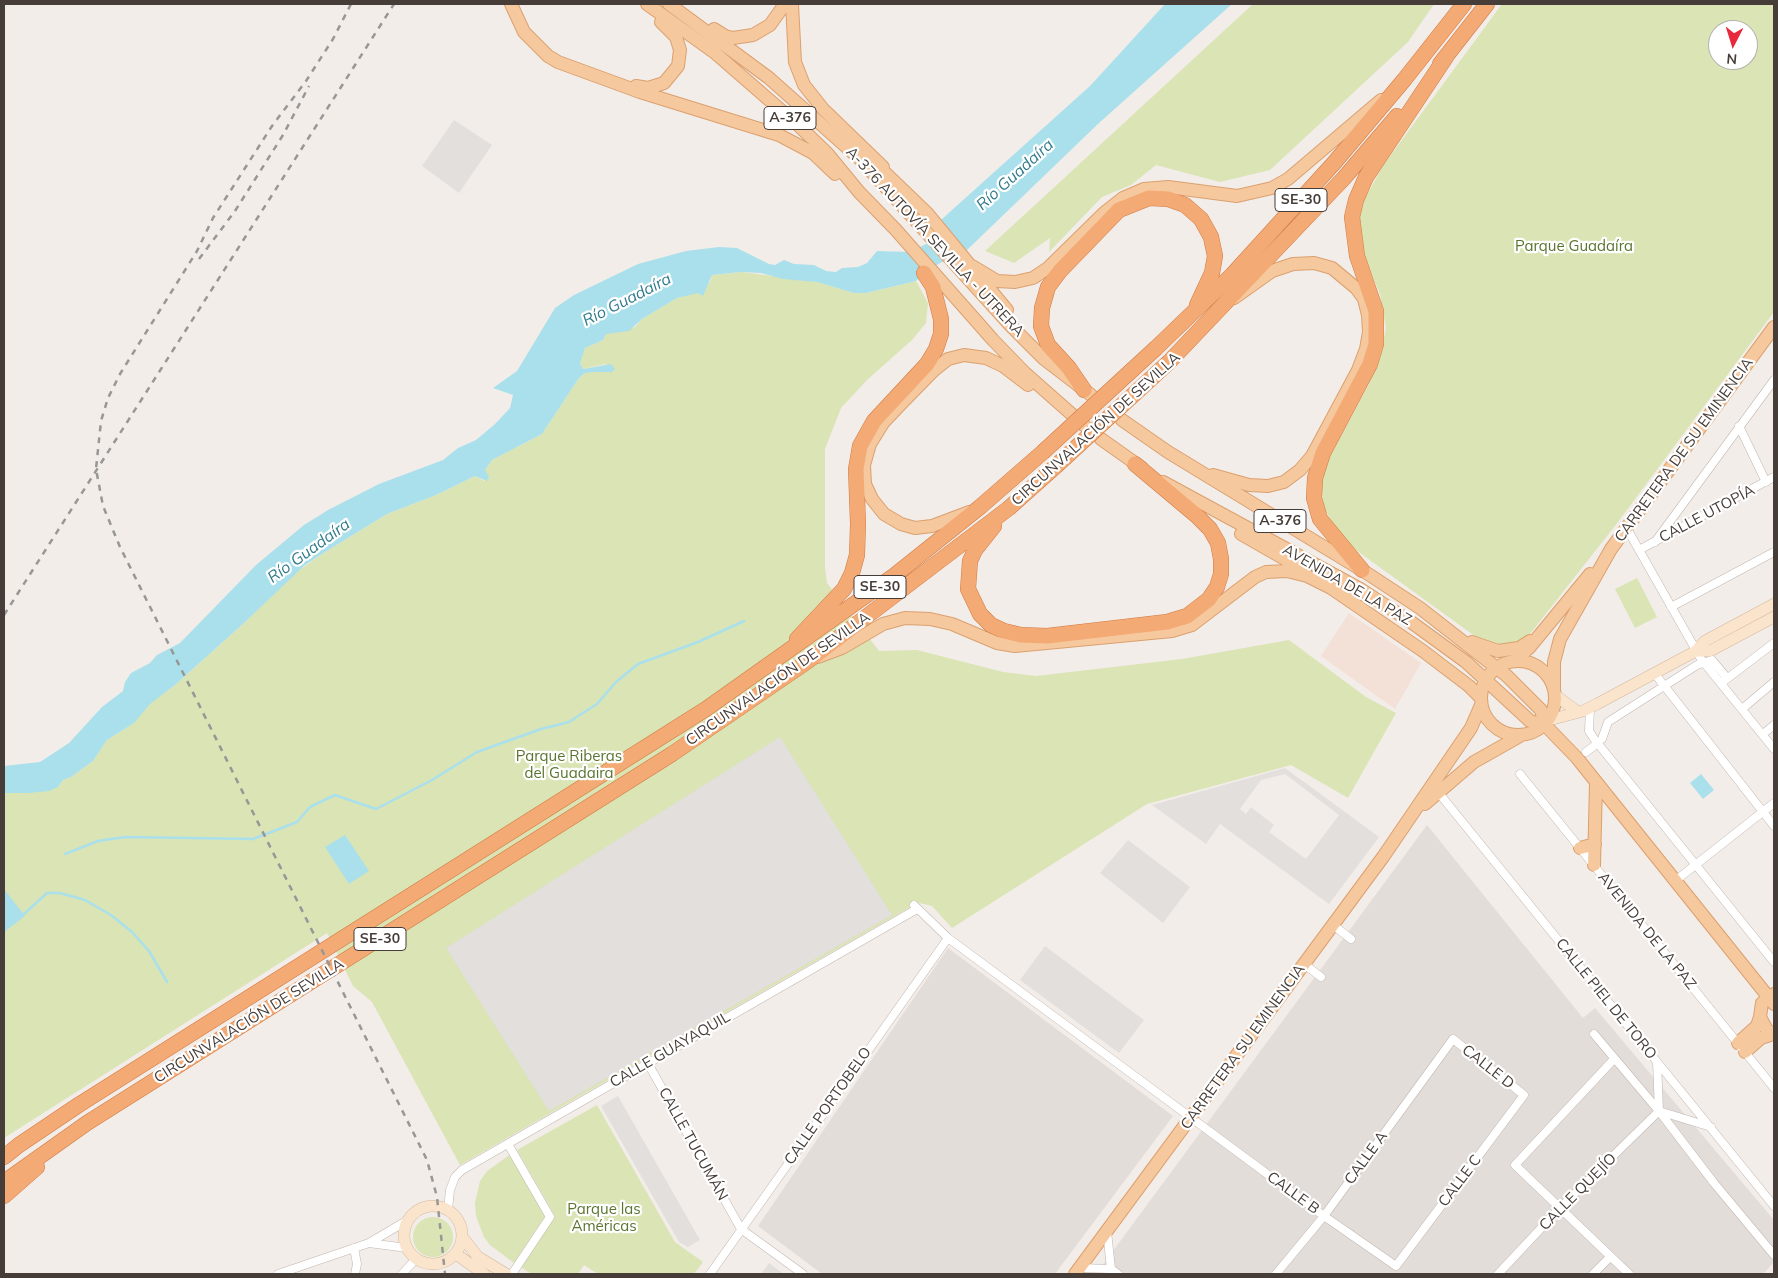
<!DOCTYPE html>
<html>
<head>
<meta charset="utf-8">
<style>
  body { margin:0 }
  #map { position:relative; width:1778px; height:1278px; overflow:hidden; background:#f3ede9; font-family:Mulish,sans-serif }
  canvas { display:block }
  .frame { position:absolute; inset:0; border:5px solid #463d38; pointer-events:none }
  .north { position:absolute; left:1708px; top:20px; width:50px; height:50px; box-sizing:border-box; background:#fff; border:1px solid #b5b1af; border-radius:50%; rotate:185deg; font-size:14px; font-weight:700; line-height:20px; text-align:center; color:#463d38 }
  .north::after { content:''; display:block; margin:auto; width:18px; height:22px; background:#e9293b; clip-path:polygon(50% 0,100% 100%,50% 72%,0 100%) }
</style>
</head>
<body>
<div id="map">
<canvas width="1778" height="1278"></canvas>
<div class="frame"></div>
<div class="north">N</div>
</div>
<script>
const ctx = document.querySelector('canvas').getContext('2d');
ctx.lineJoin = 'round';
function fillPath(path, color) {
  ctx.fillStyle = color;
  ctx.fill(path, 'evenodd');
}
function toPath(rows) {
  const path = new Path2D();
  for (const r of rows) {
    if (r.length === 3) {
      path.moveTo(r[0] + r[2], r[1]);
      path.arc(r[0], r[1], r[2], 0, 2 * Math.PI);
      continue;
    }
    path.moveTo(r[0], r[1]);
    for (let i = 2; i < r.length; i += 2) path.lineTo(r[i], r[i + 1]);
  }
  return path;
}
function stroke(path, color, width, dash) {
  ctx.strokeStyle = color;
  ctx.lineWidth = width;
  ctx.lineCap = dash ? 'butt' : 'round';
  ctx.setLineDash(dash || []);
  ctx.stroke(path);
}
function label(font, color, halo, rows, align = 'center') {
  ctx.font = font + ' Mulish,sans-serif';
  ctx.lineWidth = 4.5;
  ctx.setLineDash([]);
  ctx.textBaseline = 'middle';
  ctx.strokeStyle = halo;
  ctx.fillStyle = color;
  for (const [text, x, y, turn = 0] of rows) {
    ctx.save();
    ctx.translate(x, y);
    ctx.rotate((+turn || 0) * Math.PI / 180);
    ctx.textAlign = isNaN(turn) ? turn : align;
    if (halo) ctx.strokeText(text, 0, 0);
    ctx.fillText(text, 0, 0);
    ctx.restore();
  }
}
fillPath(toPath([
  [1349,613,1421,663,1395,709,1321,656]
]), '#f3e0d6');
fillPath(toPath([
  [1427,825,1583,1018,1595,1008,1774,1220,1774,1262,1763,1274,1096,1274],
  [948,948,1173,1116,1055,1274,822,1274,758,1226]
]), '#e3ddda');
fillPath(toPath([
  [1253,4,1434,4,1408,42,1270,170,1220,182,1156,165,1131,185,1102,197,1049,252,1050,238,1014,263,985,251],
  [1502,4,1774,4,1774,312,1618,522,1530,634,1510,645,1483,642,1349,545,1332,522,1324,507,1321,485,1327,462,1369,384,1382,349,1386,328,1380,294,1367,263,1358,234,1361,206,1382,167],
  [1718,30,1748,30,1748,60,1718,60],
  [742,272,817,282,855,293,866,293,916,281,928,303,926,323,912,340,867,380,841,408,825,449,825,567,827,583,879,651,917,650,1003,672,1036,676,1182,659,1289,640,1366,697,1396,713,1348,798,1291,765,1147,804,952,928,932,906,915,902,914,905,460,1165,372,1002,353,986,327,933,4,1138,4,793,29,793,58,787,63,780,71,777,93,761,107,740,126,728,150,703,175,685,244,623,295,573,322,554,387,514,436,495,475,476,485,481,485,470,492,460,542,434,579,378,585,373,595,372,612,372,614,369,605,364,583,369,580,363,581,357,585,348,603,340,606,334,635,327,642,319,677,298,698,292,710,282,712,275],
  [1637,578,1657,617,1635,628,1615,589],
  [597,1105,675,1242,703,1262,694,1274,598,1274,584,1265,578,1274,531,1274,521,1267,555,1216,517,1150],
  [511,1154,545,1216,514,1263,490,1245,484,1237,476,1216,475,1203,480,1181,487,1171],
  [433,1237,20]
]), '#dae4b5');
fillPath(toPath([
  [454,120,492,145,459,193,422,166],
  [780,737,892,915,549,1111,446,948],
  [1285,768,1379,837,1329,904,1220,824,1206,844,1152,805],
  [1285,774,1339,815,1306,859,1269,832,1274,825,1251,807,1246,814,1240,809,1261,780],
  [1128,840,1190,887,1163,923,1100,873],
  [1045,946,1144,1020,1119,1053,1020,980],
  [618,1096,700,1240,688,1247,679,1242,601,1106],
  [769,1263,784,1274,761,1274]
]), '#e2dfdd');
fillPath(toPath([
  [1165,4,1232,4,1099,123,967,250,940,263,916,281,866,293,854,293,817,282,783,279,761,273,741,272,712,275,703,296,698,293,677,298,642,319,629,331,606,334,603,340,585,348,580,363,583,369,611,364,615,369,612,372,595,372,585,373,579,378,542,434,492,460,485,470,489,477,487,481,475,476,436,495,387,514,322,554,305,565,244,623,175,685,150,704,134,723,107,740,93,761,71,777,63,780,58,787,49,791,29,793,4,793,4,766,40,762,69,743,102,707,123,691,125,682,131,673,150,663,157,655,180,643,256,565,304,525,328,510,379,484,443,460,458,448,476,440,495,424,510,408,513,395,493,388,517,371,555,308,574,295,638,264,686,251,719,247,737,248,769,264,775,265,784,260,794,264,814,265,826,271,836,272,842,268,858,267,867,263,877,251,910,252,928,243,942,219,1090,86],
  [1701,774,1714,790,1703,799,1690,783],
  [345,835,369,871,349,884,325,847],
  [4,889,25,916,4,932]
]), '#aae0eb');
stroke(toPath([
  [65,854,98,841,125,837,253,839,297,822,310,807,335,795,376,809,432,780,477,752,541,729,569,722,597,704,616,682,638,664,698,642,744,621],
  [24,914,47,893,60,893,85,900,111,915,132,932,149,951,167,982]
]), '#aae0eb', 2.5);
const street = toPath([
  [1739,426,1766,482],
  [1626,527,1701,659,1774,749],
  [1655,542,1774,380],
  [1639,550,1774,477],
  [1671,607,1774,552],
  [1655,674,1774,826],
  [1724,681,1774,643],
  [1590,708,1589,731,1595,740,1774,962],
  [1742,709,1774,682],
  [1763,734,1774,725],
  [1602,739,1608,722,1697,665,1712,660,1727,678],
  [1586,752,1594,746],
  [1520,774,1774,1088],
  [1438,792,1774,1206],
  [1675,881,1774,803],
  [914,905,948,938,1324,1216,1396,1266,1524,1095,1453,1039,1324,1216,1276,1274],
  [1333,925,1351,939],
  [1304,964,1321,977],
  [1594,1034,1659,1111,1714,1183,1774,1255],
  [1614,1059,1515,1165,1629,1274],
  [646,1060,741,1229,803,1274],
  [1657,1062,1659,1111],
  [508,1144,550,1217,512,1274],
  [448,1210,450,1190,455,1177,462,1170,917,909],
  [1107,1231,1111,1269],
  [369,1243,407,1248],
  [354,1248,357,1264,355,1274],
  [1080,1268,1111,1269,1118,1274],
  [278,1274,369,1243,408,1220],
  [402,1274,416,1259],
  [710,1274,948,938],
  [1498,1274,1560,1208,1659,1111,1711,1127],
  [1593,1274,1610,1257]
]);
const secondary = toPath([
  [1696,651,1710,651,1774,617],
  [1555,695,1578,712],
  [1549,720,1583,711,1597,704,1696,651,1705,641,1774,604],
  [433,1235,29],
  [463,1238,478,1257,506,1274],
  [456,1254,484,1274]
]);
const primary = toPath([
  [511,4,524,32,548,56,558,62,640,92,779,135,813,153,835,174],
  [647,4,714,52,798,125,827,153,859,192,896,230,993,340,1025,373,1085,426],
  [669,4,769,78,860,159,1010,325,1044,359,1091,395],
  [792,4,795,62,804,85,823,109,883,167],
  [714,29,725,36,733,38,753,35,770,25,785,4],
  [636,86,648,88,664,83,678,66,680,50,676,37,661,22],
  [875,163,927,213,1007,310],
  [972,266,997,281,1015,282,1033,278,1048,268,1104,213,1123,198,1144,189,1168,187,1237,196,1272,188,1288,179,1381,100],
  [1122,420,1168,452,1362,570,1420,608,1507,676,1541,710,1545,725,1577,758,1774,1004],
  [1101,439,1142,468],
  [1213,475,1249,485,1268,486,1284,482,1300,470,1312,456,1358,370,1366,349,1369,332,1368,315,1364,299,1356,288,1332,268,1314,263,1293,264,1272,271,1234,298],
  [1163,482,1362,590,1411,622,1466,662,1530,721,1545,725],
  [969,512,932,526,915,528,901,524,884,514,872,499,865,484,864,465,870,444,883,423,900,405,933,371,948,359,964,355,986,358,1003,366,1028,385],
  [1241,534,1304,570],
  [1472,642,1498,651,1519,648,1530,641],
  [818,657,842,648,883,624,905,618,930,619,952,624,997,643,1015,646,1172,631,1192,625,1255,577,1266,572,1287,571,1307,576,1331,588,1423,651,1469,686,1480,697],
  [1518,698,37],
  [1514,661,1529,648,1590,574],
  [1554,687,1554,662,1560,639,1611,549,1774,327],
  [1425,804,1474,762,1520,736],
  [1580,848,1595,844],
  [1594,865,1596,783],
  [1774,994,1762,1003,1760,1017,1767,1030,1774,1034],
  [1738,1043,1757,1026,1760,1017],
  [1745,1052,1761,1038,1773,1034],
  [1075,1274,1383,857,1471,728,1481,705]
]);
const highway = toPath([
  [1440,64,1487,4],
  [1156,348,1232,275,1334,163,1404,80,1464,4],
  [1169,362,1344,178,1397,116],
  [1084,390,1069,368,1048,345,1041,326,1042,308,1048,287,1060,271,1119,210,1149,198,1168,199,1185,205,1201,219,1211,237,1215,256,1212,273,1197,305],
  [994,526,975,550,970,561,968,589,980,614,991,625,1004,631,1021,635,1047,636,1167,622,1187,616,1209,599,1217,587,1221,574,1221,559,1218,543,1210,529,1197,516,1135,464],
  [1362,570,1320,519,1314,498,1315,478,1323,453,1370,364,1376,344,1376,311,1357,256,1352,217,1356,200,1366,177,1446,57],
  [797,639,844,589,852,573,857,555,858,524,856,469,860,446,874,421,927,364,936,349,941,334,941,319,933,287,924,273],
  [4,1157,19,1145,80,1104,706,709,895,575,980,507,1043,452],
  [4,1182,87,1123,672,754,808,661,1009,508,1056,466],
  [4,1196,37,1167]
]);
stroke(street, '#c1b6af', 9);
stroke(secondary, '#d2b89e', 12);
stroke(primary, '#dba06f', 14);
stroke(highway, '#d17b44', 16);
stroke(street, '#fff', 8);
stroke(secondary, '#fae4cb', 11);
stroke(primary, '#f6c89e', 12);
stroke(highway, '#f3aa74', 15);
stroke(toPath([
  [351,4,333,39,306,81,272,126,213,218,197,251,120,374,108,398,101,421,96,469,103,506,120,547,427,1160,437,1197,445,1274],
  [199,259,235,211,283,135,309,86],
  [4,615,394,4]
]), '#979797', 2.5, [6, 6]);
const highwayBridge = toPath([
  [1043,452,1156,348],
  [1056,466,1169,362]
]);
stroke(highwayBridge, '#d17b44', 16, []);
stroke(highwayBridge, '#f3aa74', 15);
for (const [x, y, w] of [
  [790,118,52],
  [1301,200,52],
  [1280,521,52],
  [880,587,52],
  [380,939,52]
]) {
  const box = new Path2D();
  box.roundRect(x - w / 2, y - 11.5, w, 23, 4);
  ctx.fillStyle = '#fff';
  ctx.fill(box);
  stroke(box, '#463d38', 1);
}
label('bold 14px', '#463d38', null, [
  ["A-376",790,118],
  ["SE-30",1301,200],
  ["A-376",1280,521],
  ["SE-30",880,587],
  ["SE-30",380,939]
]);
label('15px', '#463d38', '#fff', [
  ["A-376 AUTOVÍA SEVILLA - UTRERA",935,242,47],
  ["CIRCUNVALACIÓN DE SEVILLA",1096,429,-42],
  ["CARRETERA DE SU EMINENCIA",1684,450,-54],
  ["CALLE UTOPÍA",1707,514,-28],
  ["AVENIDA DE LA PAZ",1347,585,30],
  ["CIRCUNVALACIÓN DE SEVILLA",778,679,-35],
  ["AVENIDA DE LA PAZ",1647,931,51],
  ["CALLE PIEL DE TORO",1606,999,51],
  ["CIRCUNVALACIÓN DE SEVILLA",249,1021,-32],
  ["CARRETERA SU EMINENCIA",1243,1047,-54],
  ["CALLE GUAYAQUIL",670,1050,-30],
  ["CALLE D",1488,1067,38],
  ["CALLE PORTOBELO",828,1106,-55],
  ["CALLE TUCUMÁN",693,1144,61],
  ["CALLE A",1366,1158,-54],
  ["CALLE C",1460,1181,-53],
  ["CALLE QUEJÍO",1578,1192,-45],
  ["CALLE B",1293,1193,36]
]);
label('15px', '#5a742f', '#fff', [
  ["Parque Guadaíra",1574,246],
  ["Parque Riberas",569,756],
  ["del Guadaira",569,773],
  ["Parque las",604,1209],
  ["Américas",604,1226]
]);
label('italic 16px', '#317b8b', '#fff', [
  ["Río Guadaíra",1015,175,-42],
  ["Río Guadaíra",627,300,-27],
  ["Río Guadaíra",309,551,-36]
]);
</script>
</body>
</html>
